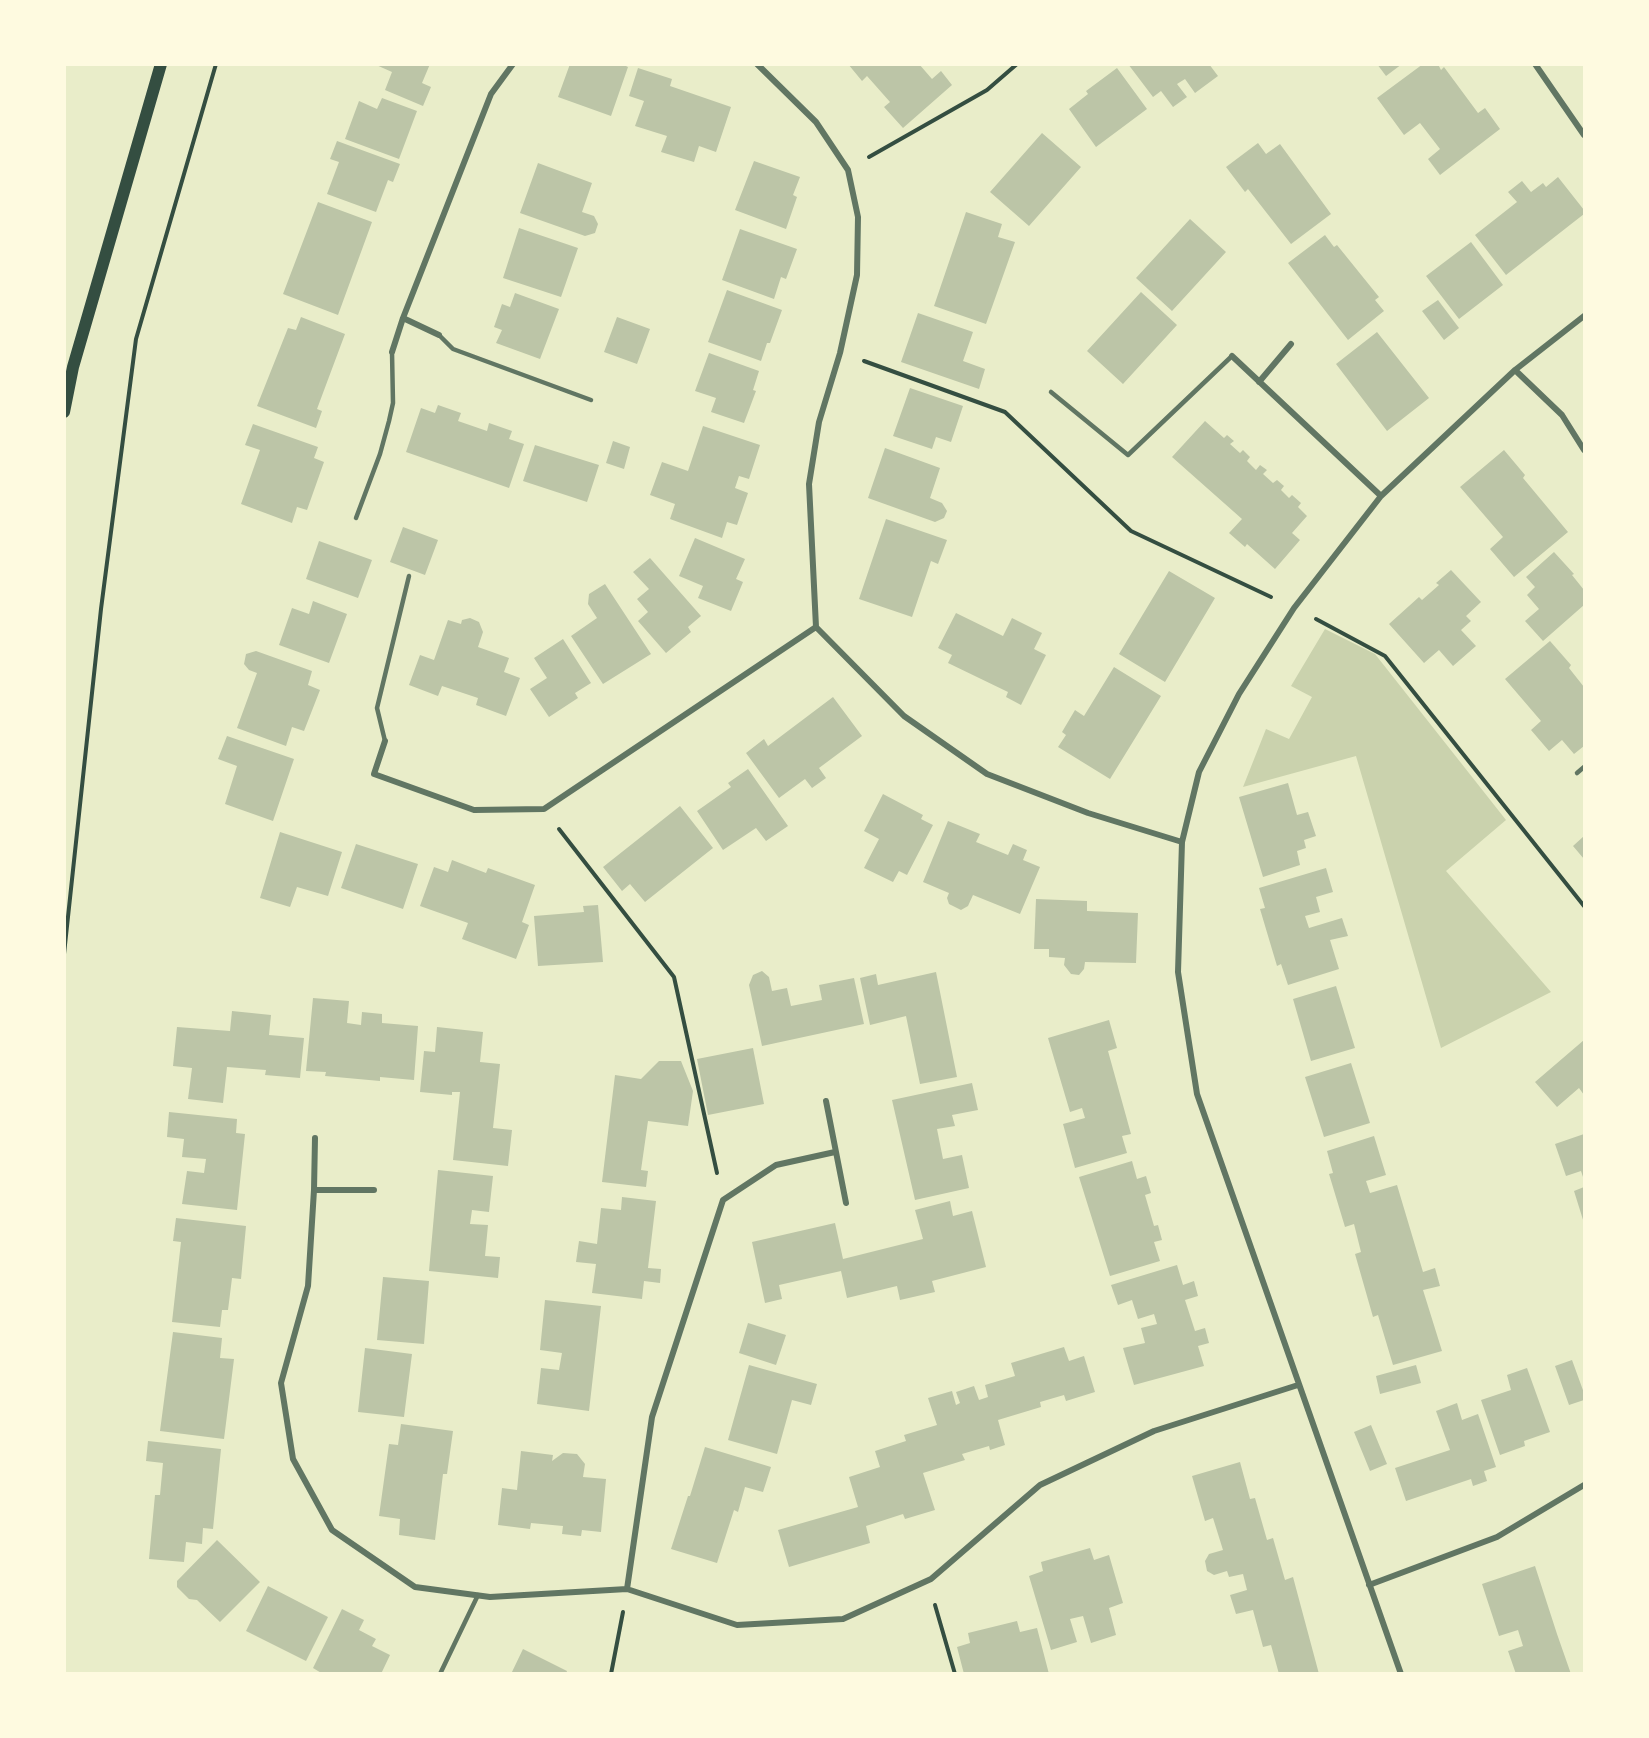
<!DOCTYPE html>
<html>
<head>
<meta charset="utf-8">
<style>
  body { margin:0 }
  #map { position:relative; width:1649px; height:1738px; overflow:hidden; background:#e9edc9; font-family:Poppins,sans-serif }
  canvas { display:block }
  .frame { position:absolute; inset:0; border:66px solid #fefae0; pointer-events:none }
</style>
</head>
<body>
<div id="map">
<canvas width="1649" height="1738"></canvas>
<div class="frame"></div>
</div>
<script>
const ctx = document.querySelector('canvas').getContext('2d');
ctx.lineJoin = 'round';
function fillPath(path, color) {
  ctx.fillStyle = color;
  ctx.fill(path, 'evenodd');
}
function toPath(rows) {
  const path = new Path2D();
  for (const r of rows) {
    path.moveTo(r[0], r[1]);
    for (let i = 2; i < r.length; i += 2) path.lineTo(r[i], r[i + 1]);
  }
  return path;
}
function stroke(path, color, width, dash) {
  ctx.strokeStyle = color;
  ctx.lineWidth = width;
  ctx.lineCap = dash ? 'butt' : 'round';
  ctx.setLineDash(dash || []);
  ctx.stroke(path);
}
fillPath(toPath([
  [1325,629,1375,654,1506,820,1446,871,1551,992,1441,1048,1356,756,1243,787,1266,729,1289,739,1312,697,1291,686]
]), '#cad2ad');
fillPath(toPath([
  [374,64,430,64,422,83,431,87,423,106,385,90,392,72],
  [570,64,622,64,628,67,611,116,558,97],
  [848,64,919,64,932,79,941,71,952,85,903,128,884,107,890,102,867,76,862,81],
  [1128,64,1209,64,1218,76,1195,93,1185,79,1177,84,1187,97,1173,107,1161,91,1153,97],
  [1377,64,1402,64,1386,76],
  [1423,64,1438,64,1441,70,1444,67,1478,113,1485,108,1500,129,1440,175,1428,159,1440,149,1420,123,1404,135,1377,98],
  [638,68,672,79,670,86,731,107,716,152,699,146,694,162,661,152,667,136,635,126,644,101,629,96],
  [1117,68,1147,109,1096,147,1069,109,1088,94,1086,91],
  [382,98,417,111,399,159,345,139,359,101,377,109],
  [1042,133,1081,167,1029,226,990,192],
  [337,141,400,164,393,182,388,180,376,212,327,194,339,162,330,159],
  [1258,143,1266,154,1280,144,1331,214,1291,244,1248,189,1245,192,1226,167],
  [754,161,800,177,793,195,797,197,786,229,735,210],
  [538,163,592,183,582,212,594,216,598,224,595,233,585,236,520,213],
  [1558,177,1584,210,1584,214,1506,275,1475,235,1517,202,1508,192,1522,181,1531,192,1543,183,1546,187],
  [318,202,372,222,338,315,283,294],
  [966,212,1002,224,998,237,1015,242,986,324,934,306],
  [1190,219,1226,252,1172,311,1136,278],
  [519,228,578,248,561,297,503,278],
  [740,229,797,249,786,279,781,277,774,299,722,280],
  [1325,235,1334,247,1337,245,1379,297,1375,300,1384,311,1348,340,1288,263],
  [1471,242,1503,285,1459,319,1426,276],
  [727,290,782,310,770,343,767,343,761,361,708,342],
  [1141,292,1177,325,1123,384,1087,351],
  [515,293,559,309,540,359,496,343,502,330,494,327,502,304,510,307],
  [1438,300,1459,328,1444,340,1422,311],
  [918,313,973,332,963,361,985,369,979,389,901,362],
  [301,317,345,334,317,409,322,411,316,428,257,406,288,328,296,330],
  [617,317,650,329,637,364,604,352],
  [1377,332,1429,398,1387,431,1336,364],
  [709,353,759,371,753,390,756,391,744,423,711,412,716,398,695,391],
  [910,388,963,406,951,442,936,437,932,449,893,436],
  [438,405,461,413,458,421,487,431,489,423,512,431,509,439,524,444,509,488,406,452,421,408,435,413],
  [1205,421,1224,438,1227,435,1234,441,1230,444,1240,453,1243,450,1250,457,1247,461,1256,470,1260,465,1267,470,1263,474,1273,483,1277,480,1284,486,1281,490,1289,498,1292,495,1301,503,1298,507,1307,516,1292,533,1300,540,1275,569,1247,544,1245,547,1229,533,1242,519,1172,457],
  [253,424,318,447,314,458,324,462,307,510,297,507,292,523,241,504,260,450,245,445],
  [703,426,760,445,749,479,739,476,735,488,748,493,737,525,727,522,722,538,670,519,675,504,650,495,662,462,688,471],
  [613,441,630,447,624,469,606,463],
  [535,445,599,465,587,502,523,481],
  [885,448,940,468,930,498,942,503,947,511,944,518,935,522,868,498],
  [1504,450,1525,475,1523,478,1568,532,1514,577,1490,549,1503,537,1460,487],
  [886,519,947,540,938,564,931,561,912,617,859,599],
  [403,527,438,540,425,575,390,562],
  [695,538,745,559,736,579,743,582,731,611,698,598,703,586,679,576],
  [319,541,372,560,358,598,306,579],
  [1554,552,1574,574,1572,575,1584,590,1584,605,1543,641,1525,621,1539,609,1527,595,1535,587,1526,577],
  [650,558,701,616,688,627,691,632,666,653,638,621,648,612,637,599,649,589,633,572],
  [1451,570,1481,602,1466,616,1471,621,1461,630,1476,646,1453,666,1439,650,1424,663,1389,624,1419,597,1422,600,1439,585,1436,583],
  [1169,571,1215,598,1165,682,1119,654],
  [605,584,651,654,603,684,571,636,597,618,588,604,589,594],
  [313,601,347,614,329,663,279,645,292,608,309,614],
  [956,613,1003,636,1012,618,1042,633,1034,649,1046,655,1021,705,1006,697,1008,692,948,663,952,655,938,648],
  [470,618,479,622,483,632,478,647,509,658,504,672,520,678,506,716,476,705,478,698,442,686,438,696,409,685,420,655,434,660,448,620,461,624,462,620],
  [563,639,591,683,575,693,578,698,549,717,530,689,547,678,534,658],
  [1550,641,1571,665,1569,668,1584,687,1584,746,1574,754,1562,740,1549,751,1531,730,1541,721,1505,679],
  [256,651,312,671,308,685,320,690,304,731,292,727,286,746,237,728,257,673,249,670,244,664,246,654],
  [1114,667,1161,696,1110,779,1058,747,1066,735,1062,732,1075,710,1084,716],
  [833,697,862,736,819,768,826,778,812,788,805,779,779,798,746,753,764,739,768,746],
  [227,736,294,759,273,821,225,804,237,766,218,759],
  [748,769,788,826,766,841,756,828,723,850,697,811,731,787,728,783],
  [1288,783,1297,815,1308,812,1316,836,1304,840,1306,848,1297,851,1300,865,1263,877,1239,797],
  [883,794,923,815,921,819,933,825,907,875,899,871,893,882,864,868,879,839,864,831],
  [680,806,713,848,645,902,630,884,622,891,603,867],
  [948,821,980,834,976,842,1008,855,1013,844,1027,850,1023,860,1040,867,1020,914,973,895,968,906,961,910,949,904,947,898,949,893,923,882],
  [280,832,342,852,328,896,297,887,290,907,260,898],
  [1584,836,1584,859,1573,846],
  [356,844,418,864,403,909,341,888],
  [452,860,486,873,488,868,535,885,522,922,529,925,516,959,462,939,468,923,420,906,434,867,448,872],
  [1326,868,1333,892,1316,897,1320,912,1305,916,1309,928,1342,918,1348,936,1330,940,1339,969,1288,985,1281,964,1277,966,1260,909,1265,908,1259,888],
  [1036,899,1087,901,1087,911,1138,913,1136,963,1085,962,1084,969,1079,975,1071,974,1064,965,1065,958,1049,957,1049,949,1034,949],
  [598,905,603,962,538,966,534,916,584,912,583,906],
  [762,971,769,977,772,991,787,988,791,1006,822,1000,819,985,854,978,864,1024,762,1046,749,985,753,975],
  [936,972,957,1077,920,1084,906,1016,870,1025,860,978,876,974,878,985],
  [1336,986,1355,1048,1311,1061,1293,999],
  [313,998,349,1001,347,1023,361,1025,362,1012,382,1014,382,1023,418,1026,414,1080,380,1077,380,1081,325,1076,326,1072,306,1071],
  [232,1011,271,1015,269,1035,304,1038,300,1078,265,1075,266,1070,227,1067,223,1103,188,1099,192,1068,173,1066,177,1027,230,1031],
  [1109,1020,1117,1048,1108,1051,1131,1134,1122,1136,1127,1153,1075,1168,1063,1124,1085,1118,1082,1108,1070,1112,1048,1038],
  [437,1027,483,1032,480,1062,500,1064,493,1128,512,1130,508,1166,453,1160,460,1092,452,1092,452,1095,420,1092,424,1051,435,1052],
  [1584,1040,1584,1095,1579,1088,1557,1107,1535,1082],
  [753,1048,764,1104,708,1115,697,1059],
  [659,1061,681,1061,693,1091,688,1126,648,1121,641,1170,648,1171,646,1187,602,1182,615,1075,641,1079],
  [1351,1063,1370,1123,1324,1137,1305,1077],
  [972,1083,978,1110,952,1115,955,1126,937,1129,943,1159,962,1155,969,1188,915,1200,892,1100],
  [169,1112,237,1119,236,1133,245,1134,237,1210,182,1204,187,1171,204,1173,206,1159,182,1157,184,1139,167,1137],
  [1584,1134,1584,1180,1581,1171,1566,1176,1555,1144],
  [1374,1136,1386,1175,1366,1181,1370,1193,1397,1185,1423,1272,1435,1268,1440,1286,1423,1290,1442,1351,1393,1365,1378,1315,1373,1317,1355,1254,1361,1252,1354,1224,1345,1227,1329,1174,1333,1173,1327,1151],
  [1132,1161,1137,1179,1146,1176,1151,1193,1145,1195,1154,1226,1158,1225,1162,1240,1154,1242,1160,1261,1110,1276,1079,1177],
  [438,1170,493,1176,489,1212,472,1210,470,1224,488,1225,485,1256,500,1257,498,1278,429,1271],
  [1584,1187,1584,1223,1574,1191],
  [622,1197,656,1201,648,1268,661,1269,660,1283,644,1281,642,1299,592,1293,596,1264,576,1262,579,1241,597,1244,601,1208,621,1210],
  [950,1201,953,1216,972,1211,986,1267,932,1281,935,1292,900,1300,897,1286,847,1298,841,1271,779,1285,782,1299,765,1303,752,1242,835,1223,843,1259,923,1239,915,1210],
  [176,1218,246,1226,241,1279,232,1278,228,1310,222,1310,220,1327,172,1322,181,1242,173,1241],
  [1177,1265,1183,1285,1194,1281,1198,1296,1185,1300,1195,1331,1205,1328,1209,1343,1198,1346,1204,1366,1134,1385,1123,1348,1145,1343,1141,1328,1157,1324,1154,1314,1138,1319,1132,1300,1118,1305,1111,1285],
  [383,1277,429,1281,424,1344,377,1340],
  [545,1300,601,1306,589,1411,537,1404,541,1368,559,1370,562,1353,540,1350],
  [748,1323,786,1335,776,1365,739,1353],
  [173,1332,222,1338,220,1358,234,1359,224,1439,160,1431],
  [1064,1347,1069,1361,1084,1356,1095,1392,1066,1401,1064,1395,1040,1402,1041,1407,998,1420,1005,1445,990,1450,989,1446,962,1454,965,1460,923,1473,935,1510,905,1519,903,1514,866,1526,870,1543,789,1567,778,1530,858,1507,849,1477,880,1467,875,1451,906,1441,904,1435,937,1425,928,1398,952,1391,956,1405,960,1403,956,1392,974,1386,979,1400,988,1397,985,1385,1015,1376,1011,1363],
  [365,1348,412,1354,404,1417,358,1412],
  [1572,1360,1584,1393,1584,1400,1569,1405,1555,1366],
  [749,1365,817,1384,811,1405,792,1400,777,1454,728,1440],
  [1416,1365,1421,1383,1380,1394,1376,1376],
  [1527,1368,1550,1432,1524,1441,1525,1446,1500,1455,1481,1400,1511,1390,1507,1375],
  [1457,1403,1462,1420,1478,1414,1496,1467,1484,1471,1487,1481,1473,1486,1471,1479,1406,1501,1395,1468,1450,1450,1436,1411],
  [401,1424,453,1431,447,1474,443,1474,435,1540,399,1535,400,1519,379,1516,389,1444,398,1445],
  [1371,1425,1387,1464,1370,1471,1354,1432],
  [148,1441,221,1449,213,1529,203,1528,202,1544,186,1542,184,1562,149,1559,155,1495,160,1495,163,1463,146,1461],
  [705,1447,771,1467,763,1492,745,1487,738,1512,734,1510,717,1563,671,1549,688,1496,690,1496],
  [521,1451,553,1455,552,1461,563,1453,577,1454,585,1464,583,1477,606,1479,601,1532,582,1530,581,1536,562,1534,563,1526,531,1523,530,1529,498,1525,502,1488,517,1490],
  [1240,1462,1250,1499,1255,1498,1267,1540,1273,1538,1285,1580,1293,1577,1319,1674,1279,1674,1271,1645,1263,1647,1253,1610,1236,1614,1230,1595,1247,1590,1243,1574,1229,1577,1227,1571,1214,1575,1207,1571,1205,1561,1209,1554,1223,1550,1213,1518,1205,1521,1192,1476],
  [217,1540,260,1582,220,1622,197,1600,189,1599,177,1587,177,1581],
  [1090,1548,1094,1560,1109,1555,1123,1603,1109,1608,1116,1635,1091,1643,1083,1616,1070,1619,1077,1642,1051,1650,1029,1576,1043,1571,1041,1562],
  [1535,1566,1557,1634,1571,1674,1516,1674,1508,1651,1523,1646,1518,1630,1499,1636,1482,1584],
  [268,1586,328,1617,306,1661,246,1631],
  [342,1609,364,1620,359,1630,376,1639,372,1646,390,1655,381,1674,323,1674,313,1668],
  [1017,1621,1020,1632,1037,1628,1049,1674,964,1674,957,1647,970,1643,968,1633],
  [523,1649,567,1671,566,1674,511,1674]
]), '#bcc5a7');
stroke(toPath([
  [869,157,987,90,1017,64],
  [864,361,1005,412,1131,531,1271,597],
  [1316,619,1385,656,1584,906],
  [559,829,674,977,717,1173],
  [64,954,101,609,136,339,216,64],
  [935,1605,955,1674],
  [611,1674,623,1612]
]), '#344e41', 4);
stroke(toPath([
  [439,335,453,349,591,400],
  [1051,392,1128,455,1232,356],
  [356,518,380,454,389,421,393,403,392,352],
  [385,741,377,708,409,576],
  [1577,773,1584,767],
  [440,1674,478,1595]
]), '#617663', 4.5);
stroke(toPath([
  [757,64,816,122,848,170,858,217,857,275,840,353,819,422,809,484,816,627,904,716,987,774,1088,813,1182,842],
  [1535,64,1584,135],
  [403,318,439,335],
  [392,352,403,318,491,94,513,64],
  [1232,356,1381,496],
  [1515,370,1562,415,1584,450],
  [1259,382,1291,344],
  [385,741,374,774,474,810,544,809,816,627],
  [826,1101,846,1203],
  [315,1138,314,1190,308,1286,281,1383,293,1459,332,1530,415,1587,490,1597,627,1589,737,1625,843,1619,931,1579,1040,1485,1154,1431,1298,1385],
  [314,1190,374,1190],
  [1369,1585,1497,1537,1584,1485],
  [627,1589,652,1417,723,1200,776,1165,835,1152],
  [1401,1674,1197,1094,1178,972,1182,842,1199,772,1239,694,1294,608,1381,496,1515,370,1584,316]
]), '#617663', 6);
stroke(toPath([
  [64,412,73,367,161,64]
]), '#344e41', 12);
</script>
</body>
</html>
